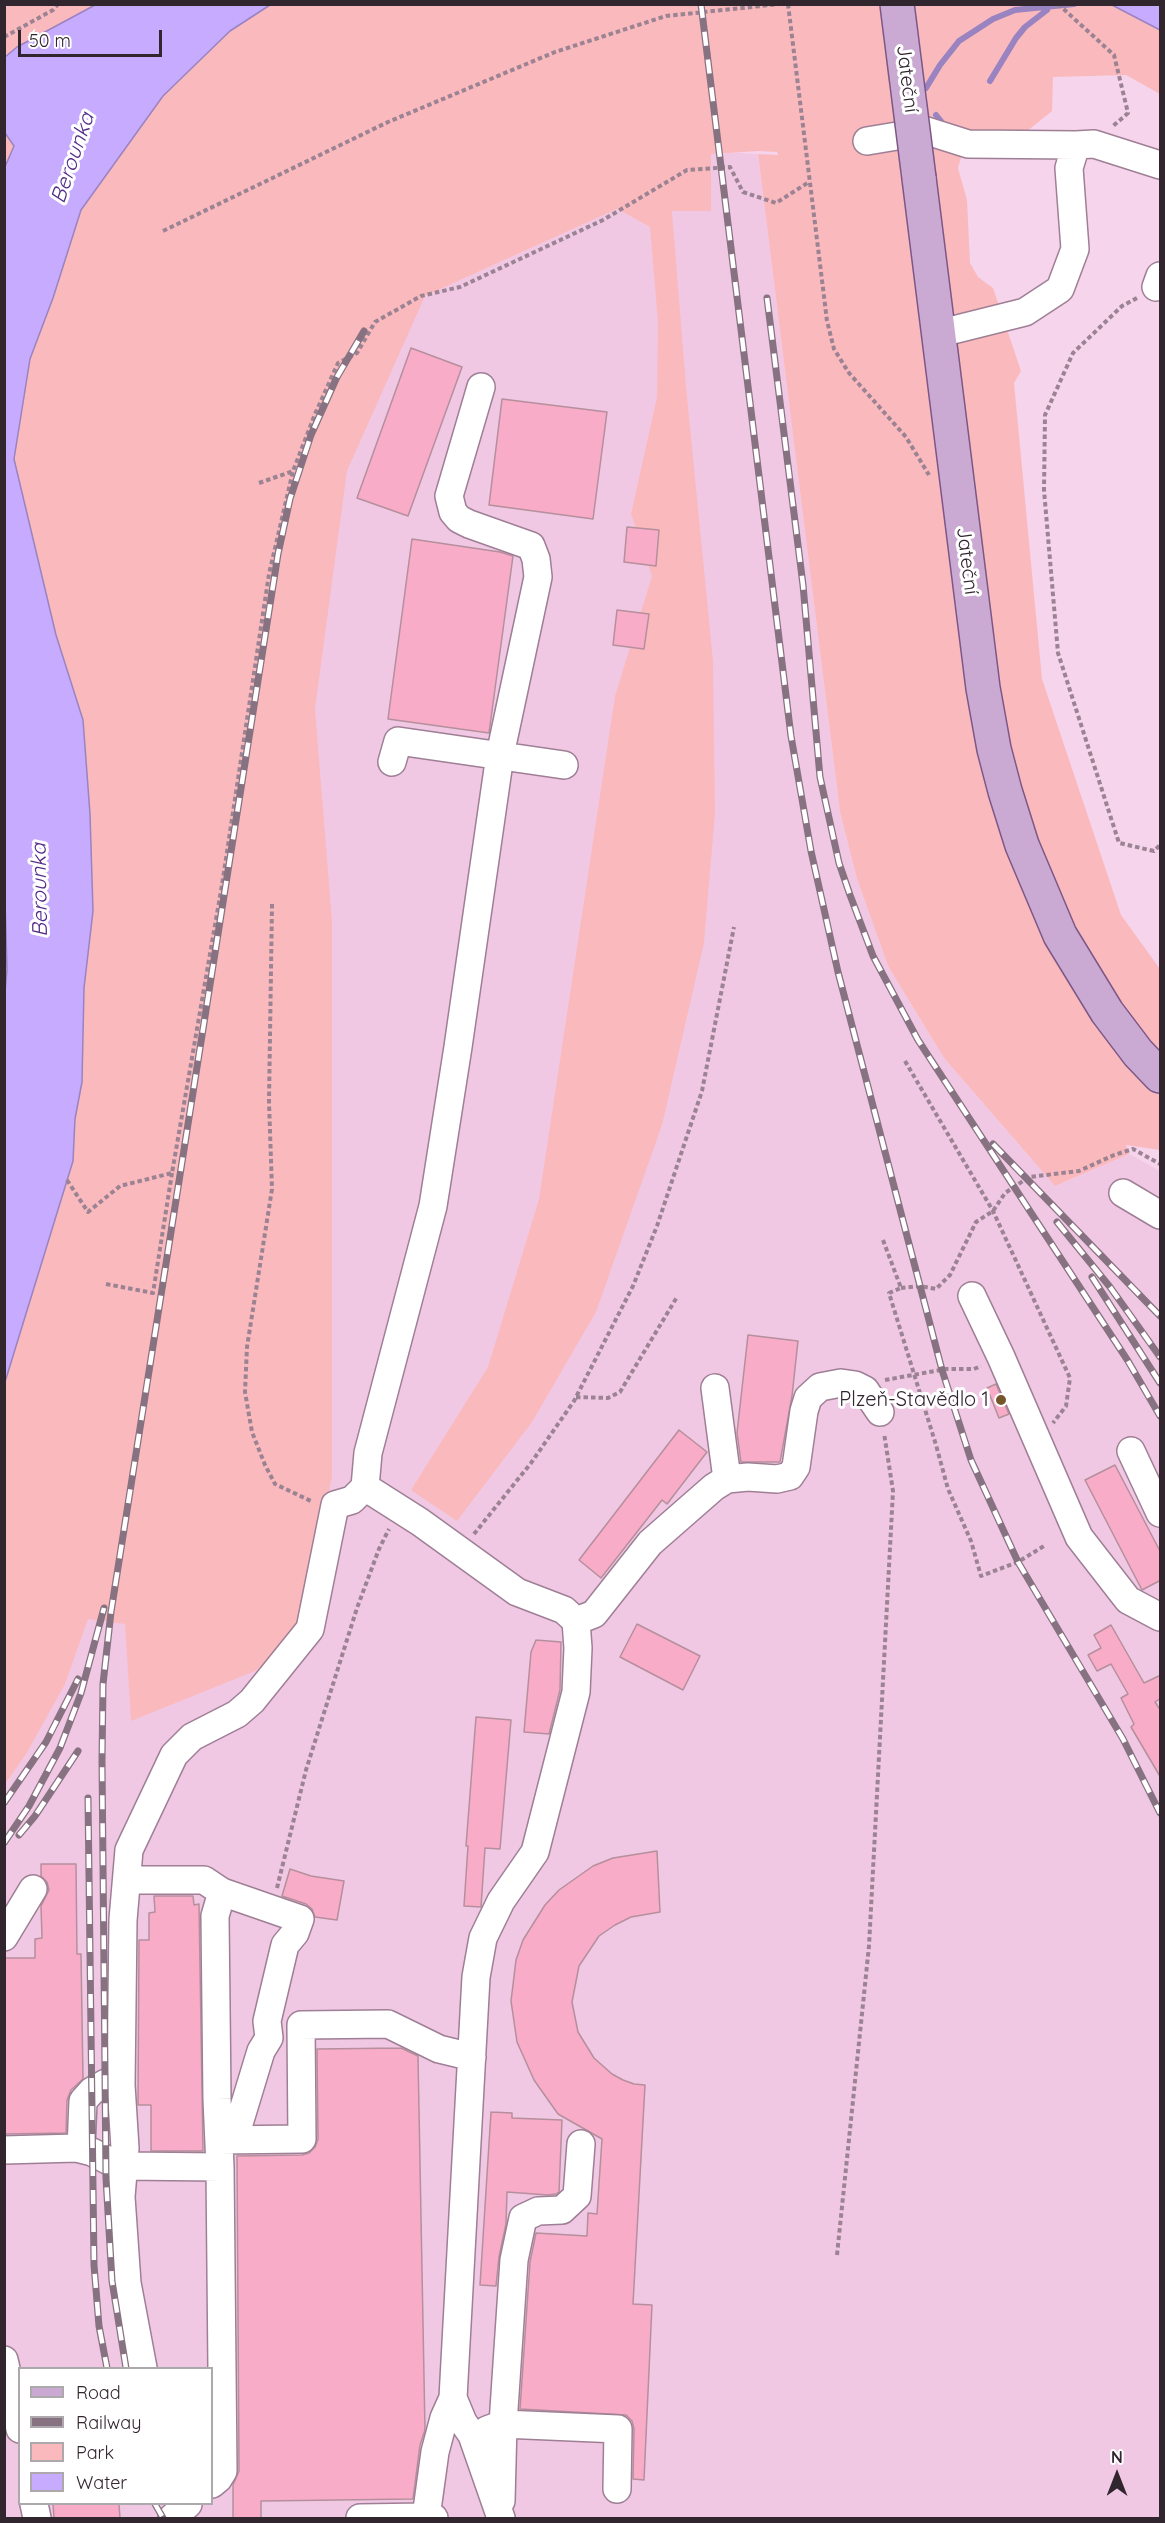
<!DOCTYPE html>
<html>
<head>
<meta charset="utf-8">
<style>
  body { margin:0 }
  #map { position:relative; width:1165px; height:2523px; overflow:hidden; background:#f6d4eb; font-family:Quicksand,sans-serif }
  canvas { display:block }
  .frame { position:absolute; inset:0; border:6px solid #31252e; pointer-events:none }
  .legend { position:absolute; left:18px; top:2367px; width:195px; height:138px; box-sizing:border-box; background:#fff; border:2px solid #ada8ab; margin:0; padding:8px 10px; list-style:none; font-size:18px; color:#31252e }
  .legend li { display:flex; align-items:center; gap:12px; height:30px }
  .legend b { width:30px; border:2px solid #ada8ab }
  .north { position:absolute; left:1087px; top:2445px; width:60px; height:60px; -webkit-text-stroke:4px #fff; paint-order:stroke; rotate:0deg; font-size:16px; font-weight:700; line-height:24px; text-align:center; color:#31252e }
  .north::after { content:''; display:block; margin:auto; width:21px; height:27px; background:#31252e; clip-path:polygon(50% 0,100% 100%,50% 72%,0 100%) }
  .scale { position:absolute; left:18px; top:30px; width:144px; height:27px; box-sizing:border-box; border:3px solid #31252e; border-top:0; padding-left:8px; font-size:18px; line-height:21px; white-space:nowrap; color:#31252e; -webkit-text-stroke:4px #fff; paint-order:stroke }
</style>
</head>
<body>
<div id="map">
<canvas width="1165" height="2523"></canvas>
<div class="frame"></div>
<ul class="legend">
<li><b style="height:8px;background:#caaad3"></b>Road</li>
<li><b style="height:8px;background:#877281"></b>Railway</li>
<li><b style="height:16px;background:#fababd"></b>Park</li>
<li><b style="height:16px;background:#c6abfe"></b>Water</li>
</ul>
<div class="north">N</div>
<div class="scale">50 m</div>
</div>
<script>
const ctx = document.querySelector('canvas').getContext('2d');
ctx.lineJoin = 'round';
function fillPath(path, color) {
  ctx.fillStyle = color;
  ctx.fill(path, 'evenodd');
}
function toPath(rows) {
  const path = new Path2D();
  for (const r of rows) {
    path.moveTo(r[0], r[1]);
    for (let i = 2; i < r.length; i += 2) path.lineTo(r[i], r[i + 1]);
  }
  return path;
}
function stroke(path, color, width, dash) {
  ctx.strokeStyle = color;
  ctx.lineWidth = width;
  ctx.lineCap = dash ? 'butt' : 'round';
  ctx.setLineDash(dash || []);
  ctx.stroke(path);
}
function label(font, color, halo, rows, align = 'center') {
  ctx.font = font + ' Quicksand,sans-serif';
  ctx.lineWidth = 6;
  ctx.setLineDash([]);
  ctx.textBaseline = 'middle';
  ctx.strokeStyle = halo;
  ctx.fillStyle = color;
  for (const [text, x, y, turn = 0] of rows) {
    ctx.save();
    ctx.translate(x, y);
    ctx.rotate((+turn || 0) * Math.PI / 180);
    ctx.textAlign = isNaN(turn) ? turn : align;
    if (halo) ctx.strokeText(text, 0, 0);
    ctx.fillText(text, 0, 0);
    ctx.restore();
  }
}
fillPath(toPath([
  [726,152,758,154,840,812,857,879,888,966,944,1058,1055,1186,1129,1154,1160,1171,1160,2518,5,2518,5,1784,25,1756,344,298,425,296,617,209,650,227,672,211,711,211,710,154],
  [20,2368,212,2368,212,2504,20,2504]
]), '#f1c8e4');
fillPath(toPath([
  [1112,4,1160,30,1160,94,1126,75,1053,77,1052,111,1021,136,963,151,958,168,967,200,970,263,978,277,993,288,1021,371,1014,383,1042,679,1121,915,1160,969,1160,1150,1126,1145,1129,1154,1055,1186,944,1058,888,966,857,879,840,812,758,154,778,155,777,152,759,151,711,154,711,211,672,211,686,386,713,661,715,813,704,943,662,1125,596,1312,532,1422,457,1521,411,1490,488,1367,539,1199,615,696,652,576,631,514,657,397,658,323,650,227,617,209,425,296,347,471,315,709,332,921,332,1477,297,1637,255,1671,131,1721,125,1624,88,1619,65,1684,25,1756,5,1784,5,1382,73,1161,75,1119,82,1082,84,988,83,720,56,635,14,459,30,359,53,298,81,210,163,96,230,31,270,5],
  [8,5,95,5,17,47,5,57,5,9],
  [5,133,14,146,5,169],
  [5,864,7,970,5,1003,4,1003]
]), '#fababd');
const water = toPath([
  [95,5,270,5,230,31,163,96,81,210,53,298,30,359,14,459,56,635,83,720,90,814,93,911,84,988,82,1082,75,1119,73,1161,5,1382,4,1003,7,970,4,864,4,169,14,146,5,133,5,57,17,47,95,5],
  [1112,5,1160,5,1160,30,1112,5]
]);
fillPath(water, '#c6abfe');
stroke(water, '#9983c0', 1.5);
stroke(toPath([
  [990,81,1016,38,1025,27,1047,10],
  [926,88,940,65,959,41,993,19,1015,10,1074,4],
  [936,115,944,125]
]), '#9983c0', 6);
const building = toPath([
  [411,348,462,367,408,516,357,498,411,348],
  [502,399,607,412,593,519,489,505,502,399],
  [627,527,659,530,656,566,624,562,627,527],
  [412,539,500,552,513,556,489,733,388,719,412,539],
  [617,610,649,614,644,649,613,645,617,610],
  [748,1335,798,1341,792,1396,780,1462,741,1462,737,1433,748,1335],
  [996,1384,1009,1414,999,1418,987,1388,996,1384],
  [679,1430,707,1452,667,1504,662,1500,601,1578,579,1560,679,1430],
  [1115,1465,1161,1553,1161,1580,1142,1590,1085,1480,1115,1465],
  [637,1624,700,1656,683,1690,620,1657,637,1624],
  [1111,1625,1144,1683,1161,1675,1161,1698,1155,1702,1161,1711,1161,1778,1131,1727,1134,1724,1121,1698,1128,1694,1111,1664,1097,1671,1088,1655,1101,1648,1094,1635,1111,1625],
  [536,1640,561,1642,560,1690,549,1734,524,1732,531,1652,536,1640],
  [476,1717,511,1720,500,1849,485,1848,481,1907,464,1906,468,1846,466,1846,476,1717],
  [657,1851,660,1912,631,1917,615,1925,599,1936,579,1966,572,2002,578,2032,594,2058,612,2074,623,2080,634,2084,645,2085,633,2304,652,2305,644,2480,633,2479,634,2429,632,2421,626,2415,520,2409,530,2262,536,2233,587,2236,588,2213,597,2214,602,2139,558,2114,534,2080,517,2042,511,2001,516,1960,523,1940,545,1905,559,1890,593,1866,613,1858,657,1851],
  [41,1864,76,1864,77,1954,81,1954,83,2079,71,2090,67,2100,66,2133,4,2134,4,1958,35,1958,35,1939,42,1938,41,1906,49,1890,47,1882,41,1876,41,1864],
  [290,1869,311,1876,344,1881,337,1920,315,1917,312,1909,306,1904,282,1896,290,1869],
  [154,1896,193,1896,194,1905,199,1904,203,2151,151,2151,151,2105,138,2105,139,1940,149,1940,149,1913,155,1912,154,1896],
  [401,2048,418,2056,425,2430,420,2445,413,2499,261,2501,261,2518,233,2518,233,2485,239,2471,237,2156,302,2155,309,2153,315,2147,318,2139,317,2049,401,2048],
  [491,2112,512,2113,512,2118,562,2120,559,2192,556,2194,548,2195,507,2192,506,2224,499,2257,496,2286,480,2285,491,2112],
  [53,2504,119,2504,120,2518,54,2518,53,2504]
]);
fillPath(building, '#f9acc7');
stroke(building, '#b58f9c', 1.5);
const minor = toPath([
  [867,141,927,131,968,144,1076,145],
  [1156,287,1160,276],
  [937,330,953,330,1025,312,1060,289,1075,249,1069,168,1076,145,1094,144,1160,165],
  [392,762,398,741,564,765],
  [1123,1193,1160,1215],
  [972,1296,1001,1357,1079,1537,1128,1600,1160,1617],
  [715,1388,727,1479],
  [1131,1451,1160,1513],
  [365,1487,420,1522,517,1592,564,1610,576,1621,578,1648,576,1692,535,1852,501,1901,483,1938,476,1977,453,2398,463,2422,472,2435,501,2518],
  [576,1621,594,1614,650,1543,714,1487,727,1479,748,1477,777,1479,790,1476,796,1467,804,1411,808,1398,820,1387,841,1383,855,1385,865,1390,880,1412],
  [127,1880,204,1880,222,1892,215,1916,217,2099,220,2167,223,2471,218,2479,212,2484],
  [222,1892,300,1919,295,1933,285,1945,267,2021,269,2038,261,2051,234,2140],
  [4,1937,33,1889],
  [220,2140,302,2139,301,2025,388,2024,439,2049,472,2057],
  [81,2149,83,2101,92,2091,106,2083,121,2085],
  [4,2150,76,2148,92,2152,113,2163,123,2166,220,2167],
  [4,2360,20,2429],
  [143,2368,127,2283,121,2197,125,2148,121,2085,123,1920,129,1850,174,1755,192,1737,237,1714,252,1701,310,1629,335,1505,352,1500,365,1487,368,1453,433,1206,458,1047,500,755,538,577,536,559,531,546,469,524,459,519,453,512,449,496,481,387],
  [487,2430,503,2424,618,2429,617,2489],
  [501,2501,503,2424,514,2260,523,2218,538,2211,562,2210,577,2196,581,2144],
  [34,2504,37,2518],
  [426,2517,435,2452,444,2418,453,2398],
  [172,2518,188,2504],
  [360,2518,426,2517,434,2518]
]);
const major = toPath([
  [919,178,983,688,994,749,1005,791,1022,845,1060,935,1107,1012,1138,1053,1160,1076]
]);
stroke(minor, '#9e7f95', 30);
stroke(major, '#7d5786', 36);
stroke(toPath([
  [788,4,827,321,834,349,849,373,906,437,929,475],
  [1058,4,1114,55,1128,113,1112,127],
  [4,37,53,10,58,4],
  [163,231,388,122,555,52,666,16,780,4],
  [1137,298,1122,306,1073,353,1045,415,1044,490,1058,653,1119,843,1154,851,1160,845],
  [259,483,293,471,315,414,338,363,357,353,375,322,421,296,460,287,603,220,687,170,730,167,743,192,776,203,809,182],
  [272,904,269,1102,272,1189,247,1347,245,1392,252,1432,265,1465,275,1484,313,1502],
  [905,1061,993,1211,1070,1378,1066,1406,1053,1423],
  [67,1180,88,1212,120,1186,172,1173,222,885,269,574,293,471],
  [883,1240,901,1288,889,1293,936,1445,948,1489,971,1541,981,1576,1018,1562,1044,1546],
  [106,1284,153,1293,172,1173],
  [901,1288,920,1286,936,1289,950,1275,976,1222,993,1211,1005,1193,1029,1177,1079,1171,1114,1155,1133,1149,1160,1164],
  [885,1380,946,1369,974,1369,981,1366],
  [576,1397,608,1398,620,1392,677,1297],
  [474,1534,531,1463,574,1401,633,1286,657,1226,702,1091,734,927],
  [277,1888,306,1770,357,1608,379,1549,389,1529],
  [837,2255,869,1946,893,1491,884,1433]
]), '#9b8393', 4, [4.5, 3]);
stroke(minor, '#fff', 27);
stroke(major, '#caaad3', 33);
const rail = toPath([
  [701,4,791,736,811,851,838,972,942,1370,971,1460,1018,1562,1123,1739,1160,1813],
  [767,298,803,585,820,777,839,863,850,895,873,956,918,1040,1128,1361,1160,1416],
  [993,1144,1160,1316],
  [1057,1222,1110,1287,1160,1357],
  [1092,1277,1160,1383],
  [88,1798,94,2265,99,2326,107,2368],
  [4,1803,46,1742,78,1679],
  [19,1835,35,1816,78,1751],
  [4,1843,29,1806,60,1748,81,1693,104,1608],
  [126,2368,112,2281,106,2178,102,1761,103,1684,111,1612,278,554,290,499,311,435,337,377,364,331],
  [155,2504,163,2518]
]);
stroke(rail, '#877281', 7);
stroke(rail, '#fff', 4.5, [14]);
const majorBridge = toPath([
  [897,4,919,178]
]);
stroke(majorBridge, '#7d5786', 36, []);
stroke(majorBridge, '#caaad3', 33);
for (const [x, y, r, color] of [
  [1001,1400,6,"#75562b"]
]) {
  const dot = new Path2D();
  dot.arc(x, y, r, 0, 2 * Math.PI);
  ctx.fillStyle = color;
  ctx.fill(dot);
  stroke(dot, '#fff', 2);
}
label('20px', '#31252e', '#fff', [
  ["Jateční",907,79,83],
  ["Jateční",967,561,83]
]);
label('20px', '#31252e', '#fff', [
  ["Plzeň-Stavědlo 1",989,1400]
], 'right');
label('italic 21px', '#512987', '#fff', [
  ["Berounka",73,158,-71],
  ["Berounka",40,890,-91]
]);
</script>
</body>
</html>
